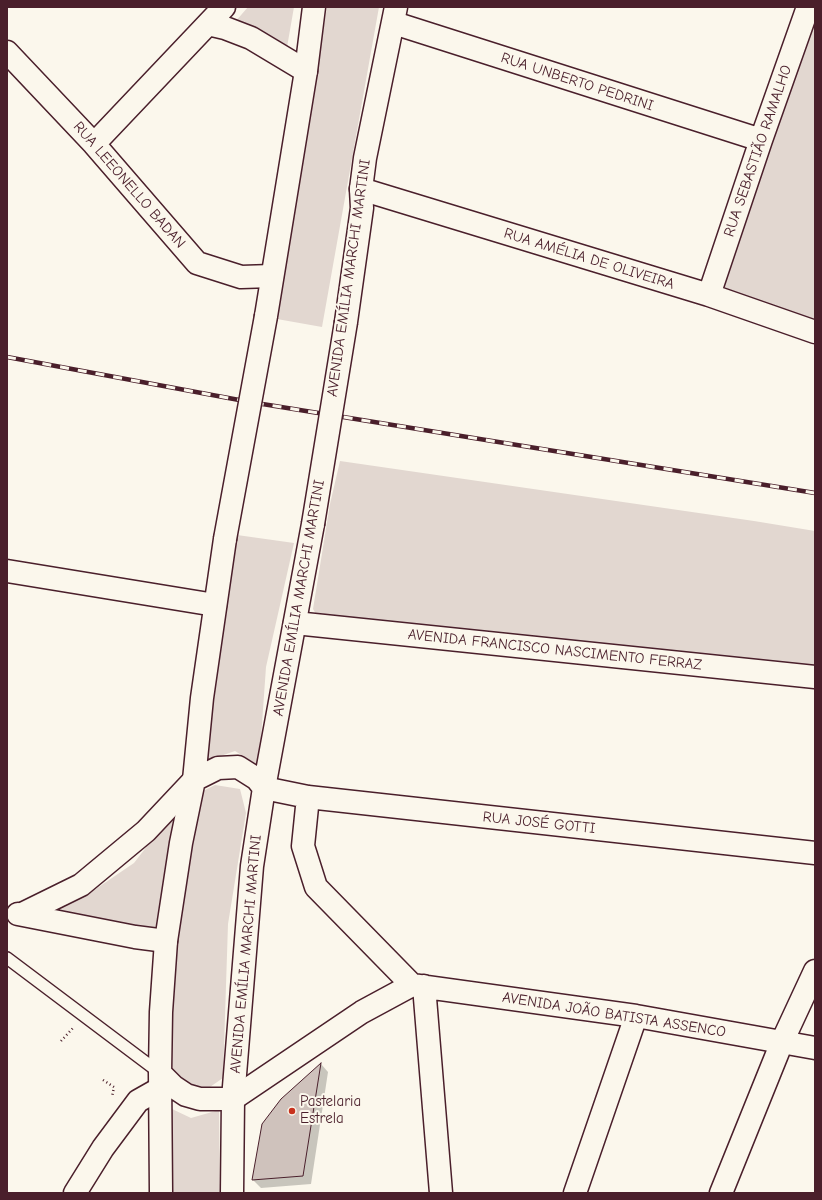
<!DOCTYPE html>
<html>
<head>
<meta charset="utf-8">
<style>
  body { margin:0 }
  #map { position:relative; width:822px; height:1200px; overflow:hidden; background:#fbf7ec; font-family:"Comic Neue",sans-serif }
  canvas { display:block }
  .frame { position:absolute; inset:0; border:8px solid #4a1f2b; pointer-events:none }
</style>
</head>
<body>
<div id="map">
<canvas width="822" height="1200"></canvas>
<div class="frame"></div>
</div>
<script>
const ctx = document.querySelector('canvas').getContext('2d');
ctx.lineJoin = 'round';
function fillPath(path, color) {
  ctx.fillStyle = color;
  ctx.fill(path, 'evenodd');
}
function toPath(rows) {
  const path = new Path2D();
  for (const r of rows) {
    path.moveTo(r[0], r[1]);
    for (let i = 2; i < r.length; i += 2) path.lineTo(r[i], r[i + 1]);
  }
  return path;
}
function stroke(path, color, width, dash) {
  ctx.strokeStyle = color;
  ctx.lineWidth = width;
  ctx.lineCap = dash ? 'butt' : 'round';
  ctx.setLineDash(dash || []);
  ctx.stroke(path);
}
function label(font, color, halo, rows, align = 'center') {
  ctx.font = font + ' "Comic Neue",sans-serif';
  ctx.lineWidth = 4;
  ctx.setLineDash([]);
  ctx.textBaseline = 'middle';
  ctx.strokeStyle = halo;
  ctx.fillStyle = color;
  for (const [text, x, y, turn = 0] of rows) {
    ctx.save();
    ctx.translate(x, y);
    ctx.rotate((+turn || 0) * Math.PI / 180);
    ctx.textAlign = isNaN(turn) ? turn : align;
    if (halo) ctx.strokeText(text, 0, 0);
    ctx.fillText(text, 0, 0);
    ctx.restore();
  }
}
fillPath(toPath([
  [248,7,294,7,286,53,235,22],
  [327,7,379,7,322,327,277,319],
  [815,14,815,323,723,289],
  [340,461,754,521,815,531,815,669,319,619,313,609,330,504],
  [237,535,294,543,266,667,259,766,235,751,206,761,215,674],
  [215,785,240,789,246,813,228,924,223,1078,207,1089,183,1082,168,1067,179,927,190,845,201,792],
  [175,810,155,931,56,911,87,895,134,863],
  [172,1109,191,1118,219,1110,220,1193,170,1193]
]), '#e2d7d0');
fillPath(toPath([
  [321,1064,328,1072,311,1184,261,1188,253,1180,263,1124]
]), '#0003');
const building = toPath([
  [321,1063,303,1176,252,1180,262,1124,281,1099,321,1063]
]);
fillPath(building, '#cfc2bc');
stroke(building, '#4a1f2b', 1);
const lane = toPath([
  [7,958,160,1073]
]);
const street = toPath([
  [394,23,761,140],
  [208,24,225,28,251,38,306,71],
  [7,52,94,144,197,263,241,277,272,276],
  [94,144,224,7],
  [361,189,709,295,815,332],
  [709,295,761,140,808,7],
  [7,571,215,605],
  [295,623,815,677],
  [264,788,308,797,815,853],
  [308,797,303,846,316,887,412,985],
  [18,914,135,937,166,941],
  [22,914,81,885,146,831,194,780],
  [424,986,441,1193],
  [233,1099,362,1012,412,985,636,1016,815,1048],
  [75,1193,103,1148,138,1101,161,1088],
  [575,1193,636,1016],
  [721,1193,782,1042,815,971]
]);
const primary = toPath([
  [266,316,306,71,314,7],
  [346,322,362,208,361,189,365,158,396,7],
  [194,780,218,768,238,767,257,779,264,788],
  [160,1073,174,1087,186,1095,200,1099,233,1099],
  [161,1193,160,1073,161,1012,166,941,181,843,194,780,202,698,225,539],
  [232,1193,233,1099,252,866,264,788,313,524]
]);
stroke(lane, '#4a1f2b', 14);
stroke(street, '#4a1f2b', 25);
stroke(primary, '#4a1f2b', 25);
stroke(toPath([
  [61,1041,73,1028],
  [103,1080,114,1087,112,1097]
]), '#4a1f2b', 2.5, [1, 3]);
stroke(lane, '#fbf7ec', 11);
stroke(street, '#fbf7ec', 22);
stroke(primary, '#fbf7ec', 22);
const rail = toPath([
  [7,357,250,402,815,493]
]);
stroke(rail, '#4a1f2b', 4.5);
stroke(rail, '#fbf7ec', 3, [9]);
const primaryBridge = toPath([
  [313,524,346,322],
  [225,539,266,316]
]);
stroke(primaryBridge, '#4a1f2b', 25, []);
stroke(primaryBridge, '#fbf7ec', 22);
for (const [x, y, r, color] of [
  [292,1111,4,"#c8321e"]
]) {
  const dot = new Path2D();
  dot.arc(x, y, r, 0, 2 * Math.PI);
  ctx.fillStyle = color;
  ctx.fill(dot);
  stroke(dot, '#fbf7ec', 1.5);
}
label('15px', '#4a1f2b', '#fbf7ec', [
  ["RUA UNBERTO PEDRINI",577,82,18],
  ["RUA SEBASTIÃO RAMALHO",758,151,-71],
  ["RUA LEEONELLO BADAN",129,185,49],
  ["RUA AMÉLIA DE OLIVEIRA",589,259,17],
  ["AVENIDA EMÍLIA MARCHI MARTINI",349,278,-82],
  ["AVENIDA EMÍLIA MARCHI MARTINI",299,598,-80],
  ["AVENIDA FRANCISCO NASCIMENTO FERRAZ",555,650,6],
  ["RUA JOSÉ GOTTI",539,823,6],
  ["AVENIDA EMÍLIA MARCHI MARTINI",246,954,-85],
  ["AVENIDA JOÃO BATISTA ASSENCO",614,1015,9]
]);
label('15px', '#4a1f2b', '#fbf7ec', [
  ["Pastelaria",300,1102],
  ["Estrela",300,1119]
], 'left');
</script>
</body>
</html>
